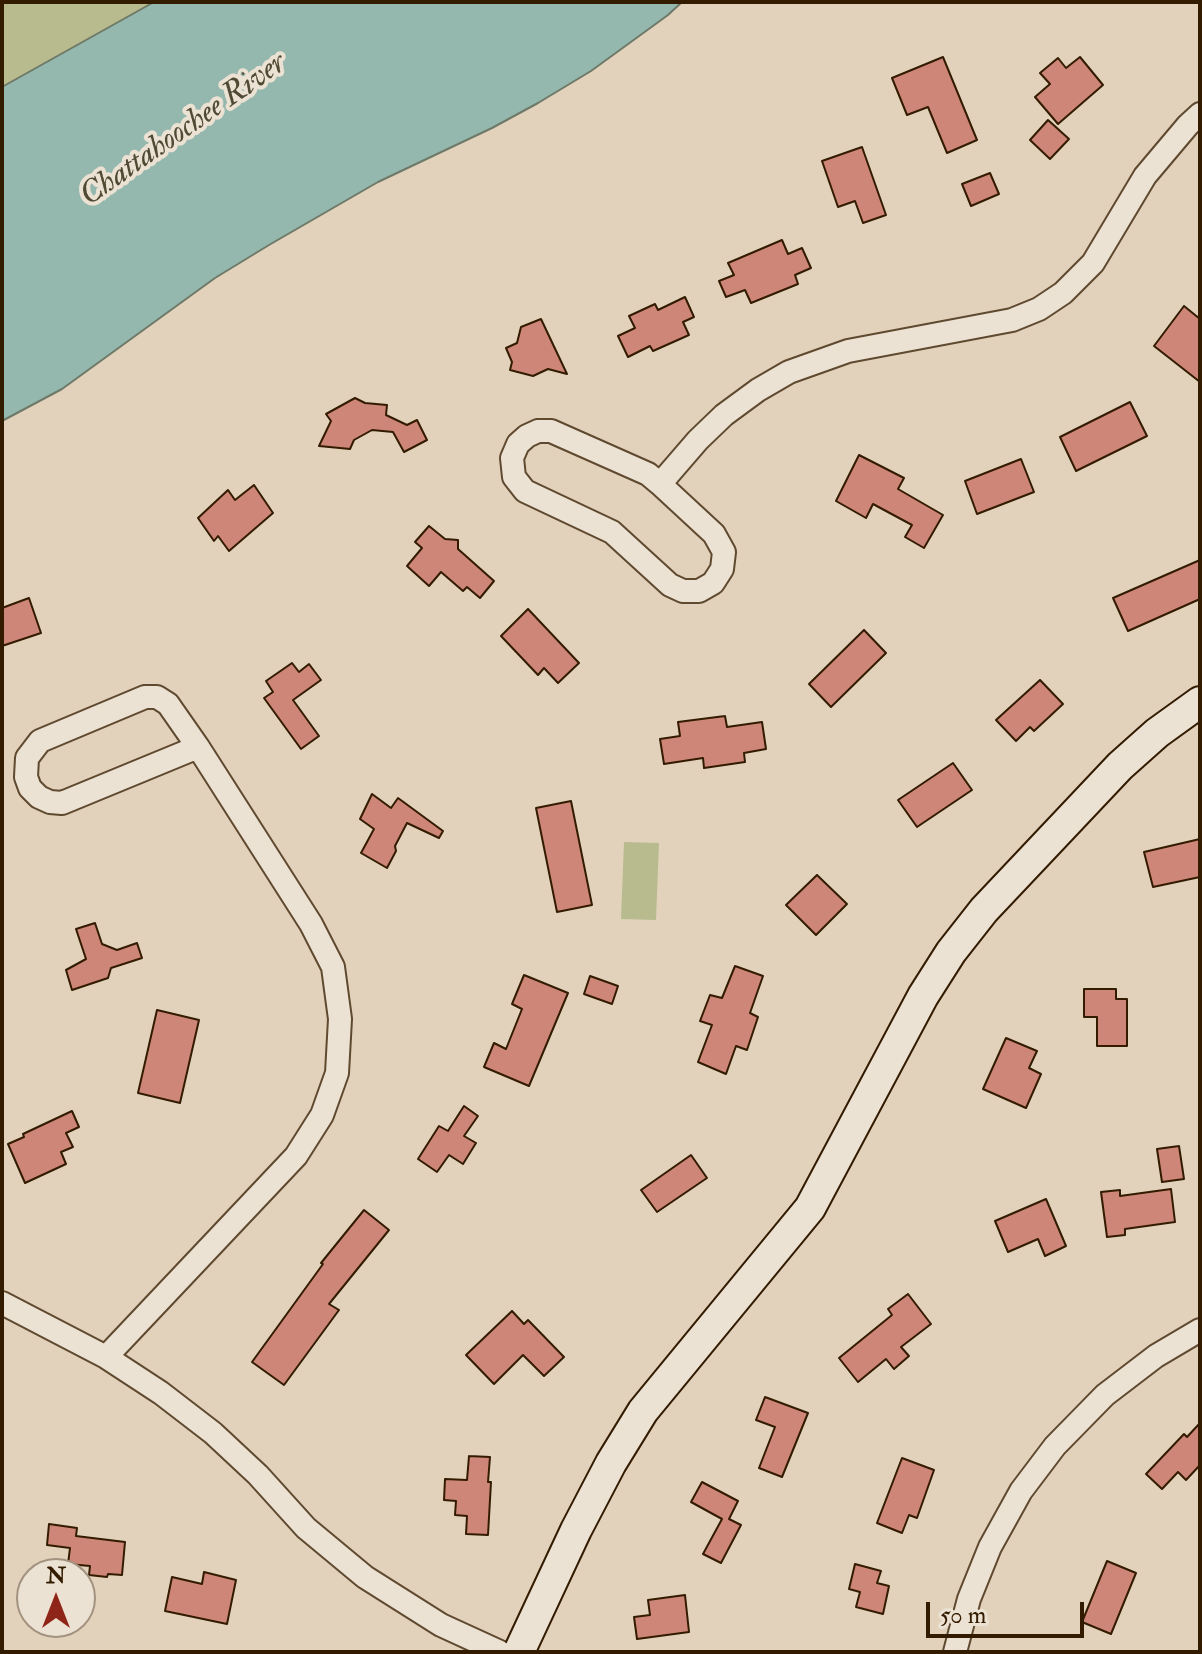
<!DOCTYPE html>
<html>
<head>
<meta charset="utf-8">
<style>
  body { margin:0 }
  #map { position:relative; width:1202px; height:1654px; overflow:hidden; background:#e2d2bc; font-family:"IM FELL Double Pica",serif }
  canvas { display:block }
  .frame { position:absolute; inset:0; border:4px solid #331b00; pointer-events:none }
  .north { position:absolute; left:16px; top:1558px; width:80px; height:80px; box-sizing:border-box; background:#ece2d3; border:2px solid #a2927f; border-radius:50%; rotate:0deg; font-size:22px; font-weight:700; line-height:32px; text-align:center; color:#331b00 }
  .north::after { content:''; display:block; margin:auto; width:28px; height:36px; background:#8f2418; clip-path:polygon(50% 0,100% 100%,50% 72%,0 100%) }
  .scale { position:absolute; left:926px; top:1602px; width:158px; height:36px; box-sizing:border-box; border:4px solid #331b00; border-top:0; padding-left:10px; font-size:24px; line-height:28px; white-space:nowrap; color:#331b00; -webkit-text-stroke:6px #ece2d3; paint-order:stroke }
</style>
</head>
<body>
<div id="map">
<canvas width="1202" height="1654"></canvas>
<div class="frame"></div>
<div class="north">N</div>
<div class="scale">50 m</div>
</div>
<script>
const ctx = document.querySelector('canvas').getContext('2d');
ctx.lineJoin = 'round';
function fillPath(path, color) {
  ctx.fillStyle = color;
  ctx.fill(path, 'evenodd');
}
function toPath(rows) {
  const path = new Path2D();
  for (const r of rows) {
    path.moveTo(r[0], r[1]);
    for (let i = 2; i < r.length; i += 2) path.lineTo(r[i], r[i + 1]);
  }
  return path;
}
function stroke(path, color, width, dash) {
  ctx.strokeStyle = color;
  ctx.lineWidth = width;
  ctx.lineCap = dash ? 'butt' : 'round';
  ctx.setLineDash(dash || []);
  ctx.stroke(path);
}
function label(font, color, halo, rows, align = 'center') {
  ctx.font = font + ' "IM FELL Double Pica",serif';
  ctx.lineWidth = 8;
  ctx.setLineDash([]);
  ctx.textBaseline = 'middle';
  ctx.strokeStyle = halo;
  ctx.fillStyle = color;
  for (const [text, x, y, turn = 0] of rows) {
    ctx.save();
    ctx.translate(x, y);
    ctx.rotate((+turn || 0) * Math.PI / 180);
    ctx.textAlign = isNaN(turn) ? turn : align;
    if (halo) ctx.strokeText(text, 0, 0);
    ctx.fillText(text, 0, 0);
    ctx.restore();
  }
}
fillPath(toPath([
  [2,2,154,2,2,87],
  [624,842,659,843,656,920,621,919]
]), '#b7bb8e');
const water = toPath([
  [154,2,682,2,668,15,591,71,538,103,492,128,378,182,269,245,215,278,62,389,2,421,2,87,154,2]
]);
fillPath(water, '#95b8ae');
stroke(water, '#6e7968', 2);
const building = toPath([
  [943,57,977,140,947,153,928,107,907,115,892,78,943,57],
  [1080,57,1103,85,1058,124,1035,97,1050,84,1040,73,1058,58,1066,68,1080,57],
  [1048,120,1069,139,1050,159,1030,140,1048,120],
  [862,147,886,215,863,223,855,201,838,207,822,161,862,147],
  [990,173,999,194,971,206,962,184,990,173],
  [782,240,788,254,802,248,811,268,795,275,798,284,751,303,745,290,726,297,719,281,734,275,728,263,782,240],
  [685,297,694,317,683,322,689,335,653,351,650,346,628,357,618,336,635,328,629,316,655,304,658,310,685,297],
  [1184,306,1200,319,1200,382,1154,346,1184,306],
  [541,319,567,374,548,369,533,376,510,370,512,362,506,348,517,343,521,327,541,319],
  [355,398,365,403,387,405,386,415,407,425,417,420,427,440,404,452,393,432,372,430,354,440,350,449,319,446,331,421,326,414,355,398],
  [1130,402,1147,436,1076,471,1060,437,1130,402],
  [859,455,904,478,898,489,943,515,924,548,905,537,912,525,873,504,866,518,836,501,859,455],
  [1021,459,1034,492,977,514,965,481,1021,459],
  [254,485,273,513,229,551,218,536,214,541,198,518,228,490,235,500,254,485],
  [429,526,445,539,458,540,458,549,494,581,480,598,467,587,463,591,441,572,429,586,407,566,422,548,415,542,429,526],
  [1200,560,1200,599,1128,631,1113,598,1200,560],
  [29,598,41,633,2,646,2,608,29,598],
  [528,609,579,663,558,683,544,668,538,675,501,636,528,609],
  [864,630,886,653,831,707,809,684,864,630],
  [292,663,299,672,309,664,321,680,293,700,319,736,301,749,264,698,273,692,266,681,292,663],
  [1040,680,1063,704,1034,731,1030,727,1016,741,996,720,1040,680],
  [725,716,727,727,762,722,766,749,744,753,745,762,704,768,703,758,664,764,660,739,680,736,678,722,725,716],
  [953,763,972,790,917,827,898,800,953,763],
  [372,794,391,808,398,798,443,831,439,838,407,823,395,846,396,851,387,868,361,853,374,829,360,819,372,794],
  [571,801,592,905,557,912,536,808,571,801],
  [1200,839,1200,877,1153,887,1144,852,1200,839],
  [817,875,847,904,816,935,786,905,817,875],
  [95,923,102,944,117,950,137,943,142,958,111,968,108,978,72,990,66,970,86,959,76,929,95,923],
  [735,966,763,976,750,1013,758,1017,747,1050,736,1046,726,1074,698,1062,712,1025,700,1021,710,995,722,998,735,966],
  [524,975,568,993,529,1086,484,1067,494,1043,506,1049,522,1009,512,1004,524,975],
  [590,976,618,986,612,1004,584,994,590,976],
  [1084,989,1116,989,1116,999,1127,999,1127,1046,1097,1046,1097,1017,1084,1017,1084,989],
  [157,1010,199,1020,180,1103,138,1093,157,1010],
  [1006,1038,1037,1051,1029,1068,1041,1074,1026,1108,983,1089,1006,1038],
  [464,1106,478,1116,464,1136,476,1143,463,1164,449,1155,437,1172,418,1159,439,1126,448,1131,464,1106],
  [72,1111,79,1127,66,1133,73,1147,61,1152,66,1164,25,1183,8,1144,24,1137,23,1134,72,1111],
  [1179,1146,1184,1179,1162,1182,1157,1149,1179,1146],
  [691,1155,707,1178,657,1212,641,1190,691,1155],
  [1171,1189,1175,1222,1125,1229,1125,1235,1107,1237,1101,1192,1120,1190,1120,1196,1171,1189],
  [1046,1199,1066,1246,1045,1256,1038,1239,1008,1252,995,1221,1046,1199],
  [364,1210,389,1230,329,1304,339,1310,284,1385,252,1362,323,1264,321,1263,364,1210],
  [908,1294,931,1324,901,1347,909,1356,894,1369,886,1359,858,1382,839,1358,892,1315,888,1309,908,1294],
  [512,1311,524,1324,528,1320,564,1357,544,1376,523,1355,494,1384,466,1355,512,1311],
  [765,1397,808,1413,782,1477,759,1468,775,1427,756,1420,765,1397],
  [1200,1423,1200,1465,1186,1480,1178,1472,1162,1489,1146,1474,1184,1434,1187,1437,1200,1423],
  [469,1456,490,1457,488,1482,491,1482,488,1535,466,1534,467,1516,455,1515,456,1501,444,1500,445,1479,467,1480,469,1456],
  [902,1458,934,1470,917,1518,909,1515,902,1533,877,1523,902,1458],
  [702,1482,738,1501,729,1519,741,1525,721,1563,703,1554,722,1519,691,1502,702,1482],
  [49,1524,77,1528,76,1536,125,1542,122,1575,108,1574,107,1577,89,1575,90,1566,68,1564,70,1548,47,1545,49,1524],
  [1107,1561,1136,1573,1111,1634,1082,1622,1107,1561],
  [855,1564,881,1571,877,1583,889,1586,883,1614,856,1607,860,1592,849,1589,855,1564],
  [204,1572,236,1580,227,1624,165,1611,172,1577,202,1584,204,1572],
  [685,1595,689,1632,637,1639,634,1617,650,1615,648,1600,685,1595]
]);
fillPath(building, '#cd8678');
stroke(building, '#331b00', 2);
const street = toPath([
  [538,431,551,431,648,474,660,484,714,534,724,552,722,569,713,583,699,591,683,591,670,585,612,532,525,491,514,477,512,458,518,444,527,436,538,431],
  [660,484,698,440,724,415,758,390,789,372,848,351,1012,320,1039,309,1063,293,1093,263,1145,176,1188,125,1200,114],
  [145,697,157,697,168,704,198,747,62,803,50,802,39,797,30,788,26,777,27,758,40,741,145,697],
  [2,1303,106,1357,161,1393,213,1433,258,1475,306,1528,365,1577,441,1625,500,1652],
  [106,1357,296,1156,322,1115,337,1073,340,1019,333,967,311,924,198,747],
  [955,1652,969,1599,990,1547,1021,1491,1055,1446,1105,1395,1156,1356,1200,1330]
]);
const secondary = toPath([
  [519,1652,576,1530,611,1463,643,1411,810,1208,923,996,951,952,984,910,1120,766,1157,733,1200,702]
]);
stroke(street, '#5f492f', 26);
stroke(secondary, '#331b00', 34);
stroke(street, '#ece2d3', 22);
stroke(secondary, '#ece2d3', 30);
label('italic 32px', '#504a34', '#ece2d3', [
  ["Chattahoochee River",184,131,-35]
]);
</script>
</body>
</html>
